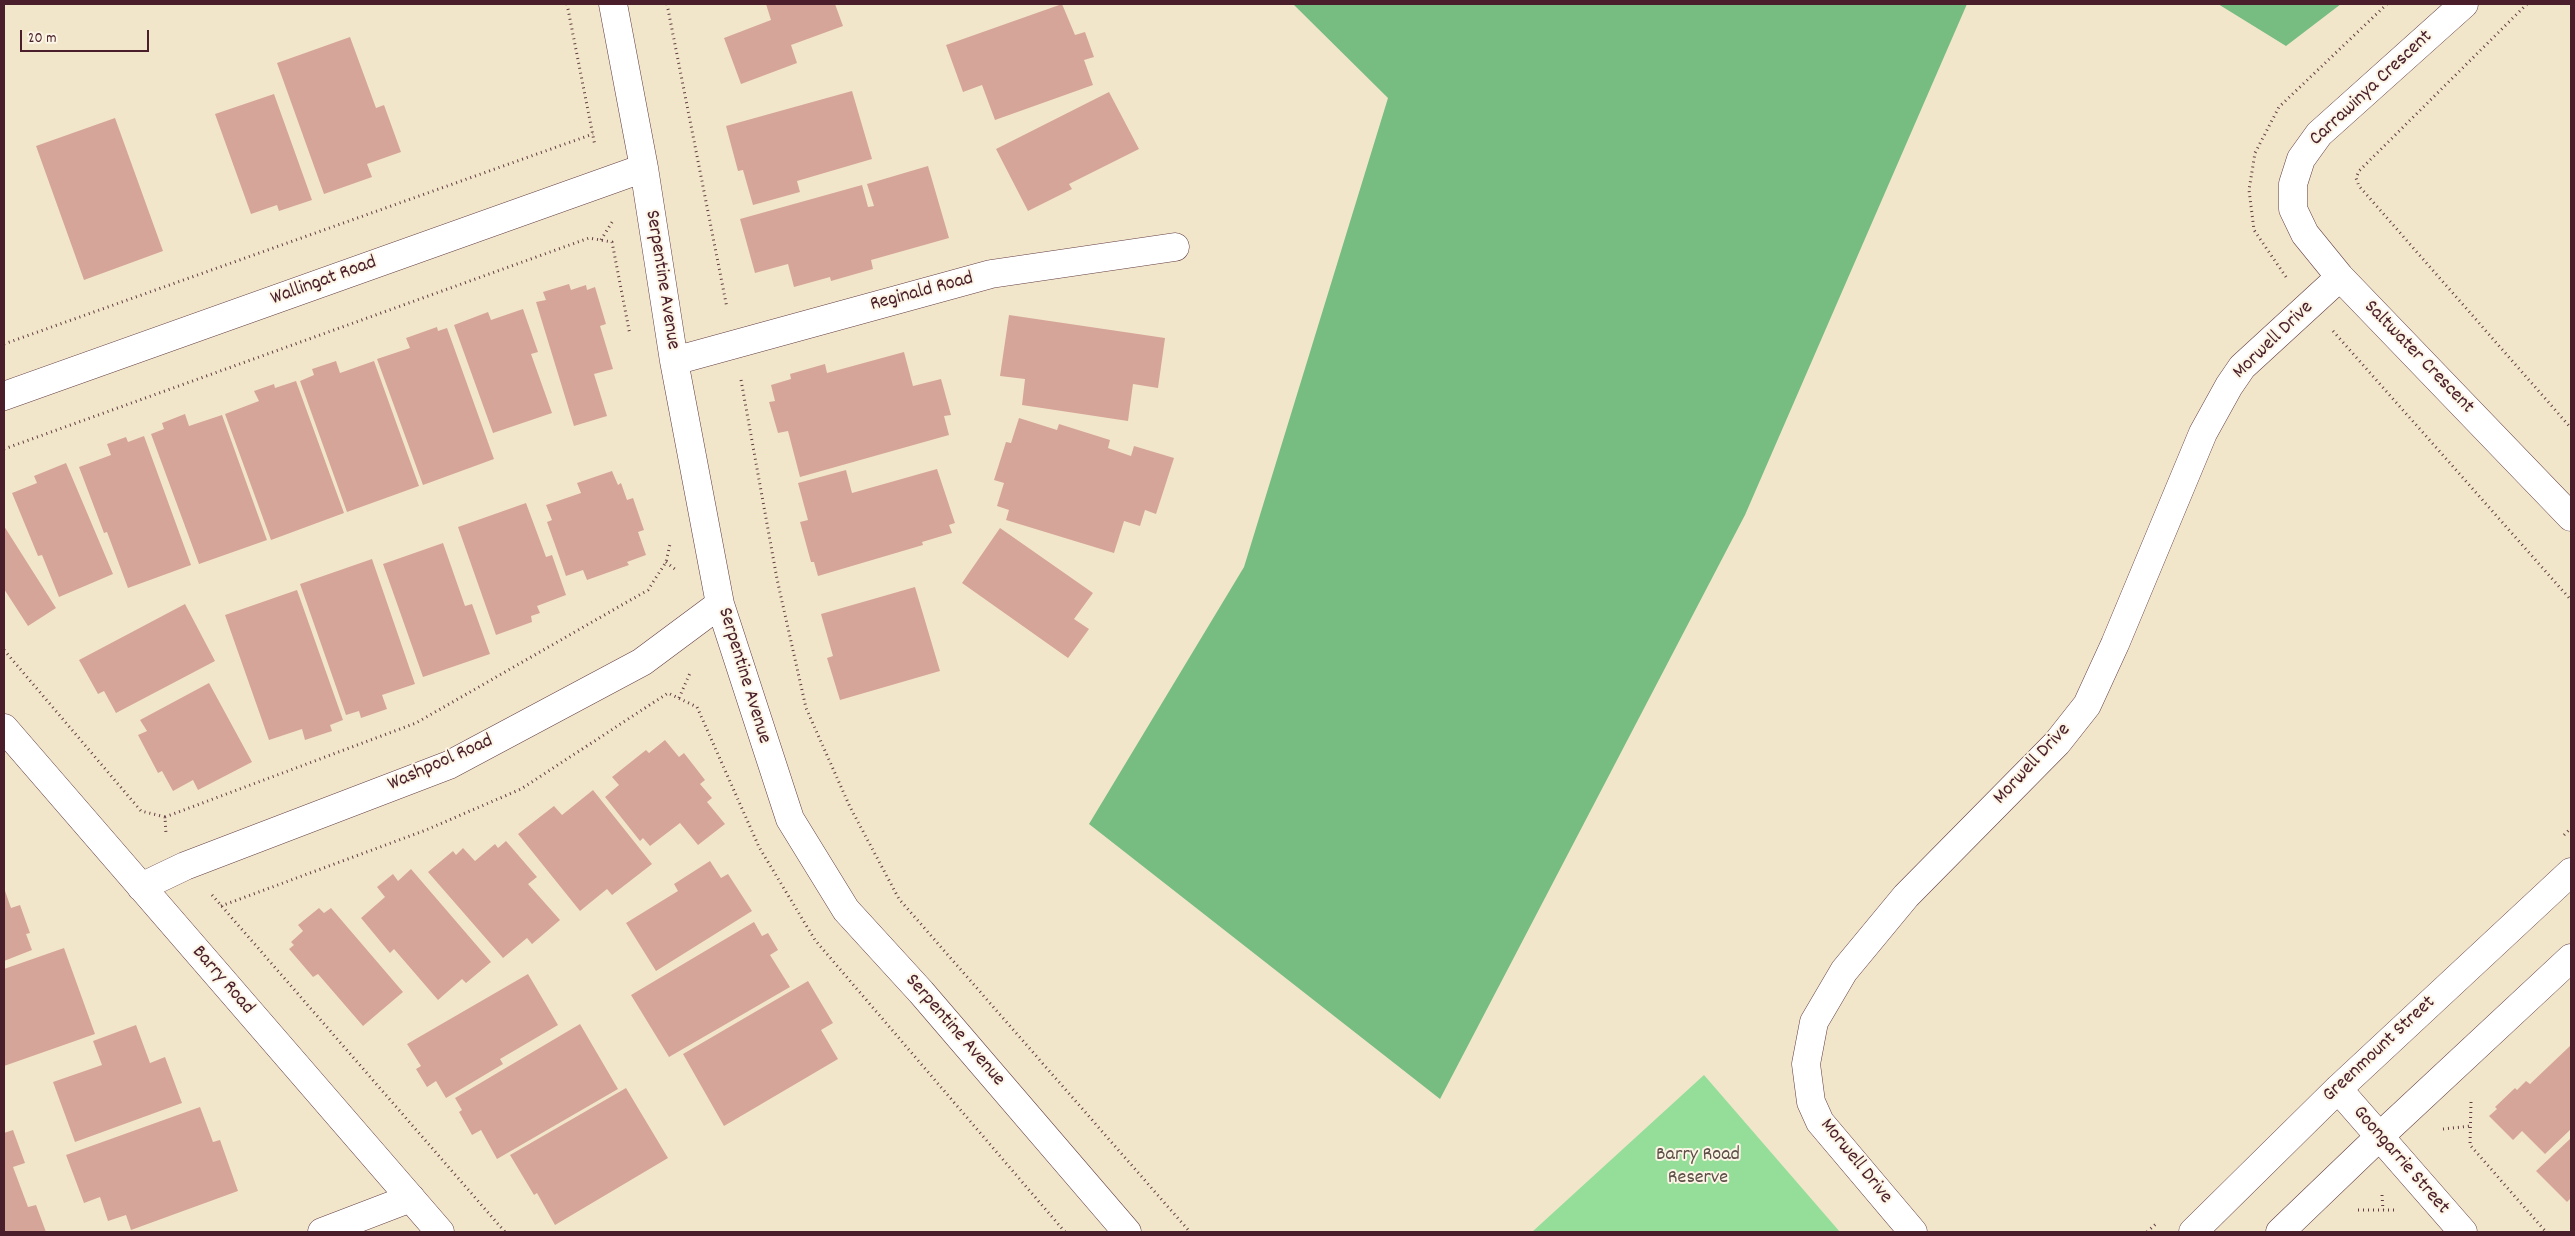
<!DOCTYPE html>
<html>
<head>
<meta charset="utf-8">
<style>
  body { margin:0 }
  #map { position:relative; width:2575px; height:1236px; overflow:hidden; background:#f2e6ca; font-family:Dekko,sans-serif }
  canvas { display:block }
  .frame { position:absolute; inset:0; border:5px solid #4a1f2b; pointer-events:none }
  .scale { position:absolute; left:20px; top:30px; width:129px; height:22px; box-sizing:border-box; border:2px solid #4a1f2b; border-top:0; padding-left:6px; font-size:15px; line-height:18px; white-space:nowrap; color:#4a1f2b; -webkit-text-stroke:4px #fcf5e5; paint-order:stroke }
</style>
</head>
<body>
<div id="map">
<canvas width="2575" height="1236"></canvas>
<div class="frame"></div>
<div class="scale">20 m</div>
</div>
<script>
const ctx = document.querySelector('canvas').getContext('2d');
ctx.lineJoin = 'round';
function fillPath(path, color) {
  ctx.fillStyle = color;
  ctx.fill(path, 'evenodd');
}
function toPath(rows) {
  const path = new Path2D();
  for (const r of rows) {
    path.moveTo(r[0], r[1]);
    for (let i = 2; i < r.length; i += 2) path.lineTo(r[i], r[i + 1]);
  }
  return path;
}
function stroke(path, color, width, dash) {
  ctx.strokeStyle = color;
  ctx.lineWidth = width;
  ctx.lineCap = dash ? 'butt' : 'round';
  ctx.setLineDash(dash || []);
  ctx.stroke(path);
}
function label(font, color, halo, rows, align = 'center') {
  ctx.font = font + ' Dekko,sans-serif';
  ctx.lineWidth = 4;
  ctx.setLineDash([]);
  ctx.textBaseline = 'middle';
  ctx.strokeStyle = halo;
  ctx.fillStyle = color;
  for (const [text, x, y, turn = 0] of rows) {
    ctx.save();
    ctx.translate(x, y);
    ctx.rotate((+turn || 0) * Math.PI / 180);
    ctx.textAlign = isNaN(turn) ? turn : align;
    if (halo) ctx.strokeText(text, 0, 0);
    ctx.fillText(text, 0, 0);
    ctx.restore();
  }
}
fillPath(toPath([
  [1704,1075,1840,1232,1532,1232]
]), '#94de9a');
fillPath(toPath([
  [1293,4,1967,4,1745,515,1440,1099,1089,824,1244,567,1388,98],
  [2218,4,2341,4,2286,46]
]), '#77bd82');
fillPath(toPath([
  [766,4,835,4,843,26,791,45,797,63,741,84,724,38,771,20],
  [1062,4,1075,35,1085,32,1094,57,1084,60,1093,85,995,120,982,85,963,92,946,45],
  [350,37,376,108,384,105,401,152,367,164,372,177,324,194,277,63],
  [852,91,872,159,797,181,800,192,753,205,743,170,738,171,726,126],
  [1109,92,1139,149,1069,184,1072,189,1028,211,996,149],
  [274,94,312,200,279,211,277,205,251,214,215,114],
  [115,118,163,251,84,280,36,146],
  [928,166,949,238,871,260,873,269,831,281,830,277,794,287,788,264,755,273,740,219,862,185,868,207,874,206,867,184],
  [569,284,571,290,586,285,587,290,595,287,606,324,600,326,613,369,594,374,607,416,574,426,536,302,546,300,543,292],
  [523,309,538,352,531,354,552,413,493,433,454,325,488,312,491,320],
  [1009,315,1165,338,1158,388,1133,384,1128,421,1022,405,1025,379,1000,376],
  [437,327,438,331,447,328,494,459,423,485,377,359,410,348,406,338],
  [904,352,913,386,941,379,951,415,944,416,949,435,800,477,788,431,778,433,769,402,775,401,771,385,791,379,790,374,825,364,827,373],
  [336,361,340,373,374,361,419,486,347,512,300,381,314,375,312,369],
  [296,381,344,513,271,540,225,414,259,401,254,391,274,384,275,388],
  [185,414,189,426,222,415,267,540,199,564,151,434,164,429,162,423],
  [1019,418,1057,430,1059,424,1110,440,1108,448,1131,456,1134,446,1174,458,1156,514,1145,510,1140,526,1124,521,1114,553,1006,520,1009,510,997,506,1004,483,994,480,1006,442,1011,443],
  [144,436,191,565,128,588,107,532,104,533,79,467,111,455,107,444,126,437,128,442],
  [66,463,113,574,59,597,42,555,38,556,12,493,37,483,34,476],
  [937,469,955,523,949,525,952,533,922,542,923,545,818,576,814,562,811,562,800,522,808,520,798,483,846,470,852,493],
  [612,471,618,485,621,483,627,500,633,498,644,530,638,532,646,555,627,562,629,565,587,580,583,570,566,576,547,522,552,520,546,505,581,493,577,483],
  [526,503,546,557,552,555,566,595,537,606,540,613,531,616,532,622,496,635,458,527],
  [4,526,56,608,28,626,4,589],
  [1000,528,1093,593,1074,619,1089,629,1068,658,962,583],
  [443,543,465,606,472,604,490,654,423,677,383,564],
  [372,559,415,684,382,695,387,709,361,718,359,711,346,715,300,584],
  [915,587,940,671,840,700,827,658,833,656,821,614],
  [297,590,343,720,330,725,332,731,305,740,302,729,269,740,225,615],
  [185,604,215,661,116,713,104,691,98,694,79,660],
  [209,683,252,762,198,790,193,780,173,791,162,771,158,773,138,735,147,731,140,720],
  [665,740,679,757,684,753,705,780,700,784,712,798,707,802,725,824,698,845,680,823,650,846,643,838,640,841,605,797,619,785,612,777,646,750,649,753],
  [593,790,652,864,612,895,607,889,580,911,518,834,554,806,562,815],
  [506,841,537,877,528,884,560,920,532,944,527,938,503,958,428,872,453,851,456,855,463,848,475,861,495,844,498,848],
  [710,861,721,878,728,874,752,911,656,971,626,923,678,891,674,884],
  [411,869,491,962,466,983,462,979,438,1000,394,949,390,953,361,918,385,897,377,887,393,874,398,881],
  [4,888,11,908,20,905,30,933,26,934,32,950,4,961],
  [319,908,324,913,331,908,403,992,363,1026,318,974,313,977,289,949,294,945,291,942,303,931,298,925],
  [754,922,762,936,768,933,778,950,770,955,790,987,669,1057,631,995],
  [64,948,95,1034,4,1066,4,969],
  [528,974,558,1025,500,1059,503,1064,446,1098,436,1081,427,1087,416,1069,421,1066,407,1044],
  [808,981,833,1023,821,1030,838,1059,724,1126,683,1054],
  [580,1024,618,1089,497,1159,481,1130,472,1135,459,1112,462,1110,455,1098],
  [136,1025,150,1063,165,1057,182,1103,75,1142,53,1082,102,1065,93,1041],
  [2570,1046,2571,1129,2545,1154,2522,1131,2513,1140,2489,1116,2497,1109,2495,1107,2515,1088,2517,1090,2526,1081,2530,1084],
  [626,1088,668,1158,555,1225,537,1193,534,1195,510,1155],
  [200,1107,213,1142,220,1140,238,1191,131,1230,126,1215,108,1221,100,1197,84,1203,66,1155],
  [13,1130,25,1163,13,1167,28,1207,36,1205,46,1232,4,1232,4,1133],
  [2571,1138,2571,1198,2567,1202,2536,1171]
]), '#d6a59a');
const minor = toPath([
  [613,4,644,168,674,361,720,604,790,819,846,910,921,992,1127,1232],
  [2464,4,2319,134,2301,159,2293,184,2293,209,2305,234,2340,277,2571,517],
  [674,361,991,274,1175,247],
  [4,396,644,168],
  [4,728,440,1232],
  [141,887,185,866,449,765,642,662,720,604],
  [2338,1089,2463,1232],
  [322,1232,411,1198],
  [1913,1232,1820,1122,1811,1102,1806,1064,1814,1022,1844,971,1906,896,2057,743,2087,705,2115,644,2203,433,2229,386,2242,367,2340,277],
  [2193,1232,2338,1089,2571,872],
  [2280,1232,2379,1137,2571,958]
]);
stroke(minor, '#633d43', 29);
stroke(toPath([
  [567,4,595,146],
  [667,4,727,308],
  [2527,4,2359,171,2356,178,2359,186,2571,428],
  [601,240,614,219],
  [2286,277,2254,230,2249,190,2255,153,2279,107,2387,4],
  [2333,331,2571,600],
  [4,344,593,134],
  [741,380,777,579,806,708,850,807,899,899,1190,1232],
  [4,449,589,238,612,242,630,335],
  [666,562,676,570],
  [4,650,141,811,165,817,166,834],
  [679,698,690,673],
  [165,817,416,723,648,590,666,562,670,544],
  [2564,835,2571,828],
  [212,895,505,1232],
  [221,906,426,830,521,789,668,693,697,707,759,847,815,940,1065,1232],
  [2471,1102,2470,1145,2546,1232],
  [2443,1129,2471,1126],
  [2382,1195,2383,1210],
  [2358,1210,2394,1210],
  [2147,1232,2158,1222]
]), '#633d43', 3, [1, 4]);
stroke(minor, '#fff', 28);
label('20px', '#4a1f2b', '#fcf5e5', [
  ["Carrawinya Crescent",2372,89,-43],
  ["Serpentine Avenue",661,280,81],
  ["Wallingat Road",324,282,-20],
  ["Reginald Road",922,293,-15],
  ["Morwell Drive",2274,341,-44],
  ["Saltwater Crescent",2418,358,46],
  ["Serpentine Avenue",743,676,73],
  ["Washpool Road",441,764,-24],
  ["Morwell Drive",2033,765,-47],
  ["Barry Road",222,981,49],
  ["Serpentine Avenue",954,1031,49],
  ["Greenmount Street",2380,1050,-43],
  ["Goongarrie Street",2400,1161,49],
  ["Morwell Drive",1855,1162,51]
]);
label('20px', '#5c4f47', '#fcf5e5', [
  ["Barry Road",1698,1156],
  ["Reserve",1698,1179]
]);
</script>
</body>
</html>
